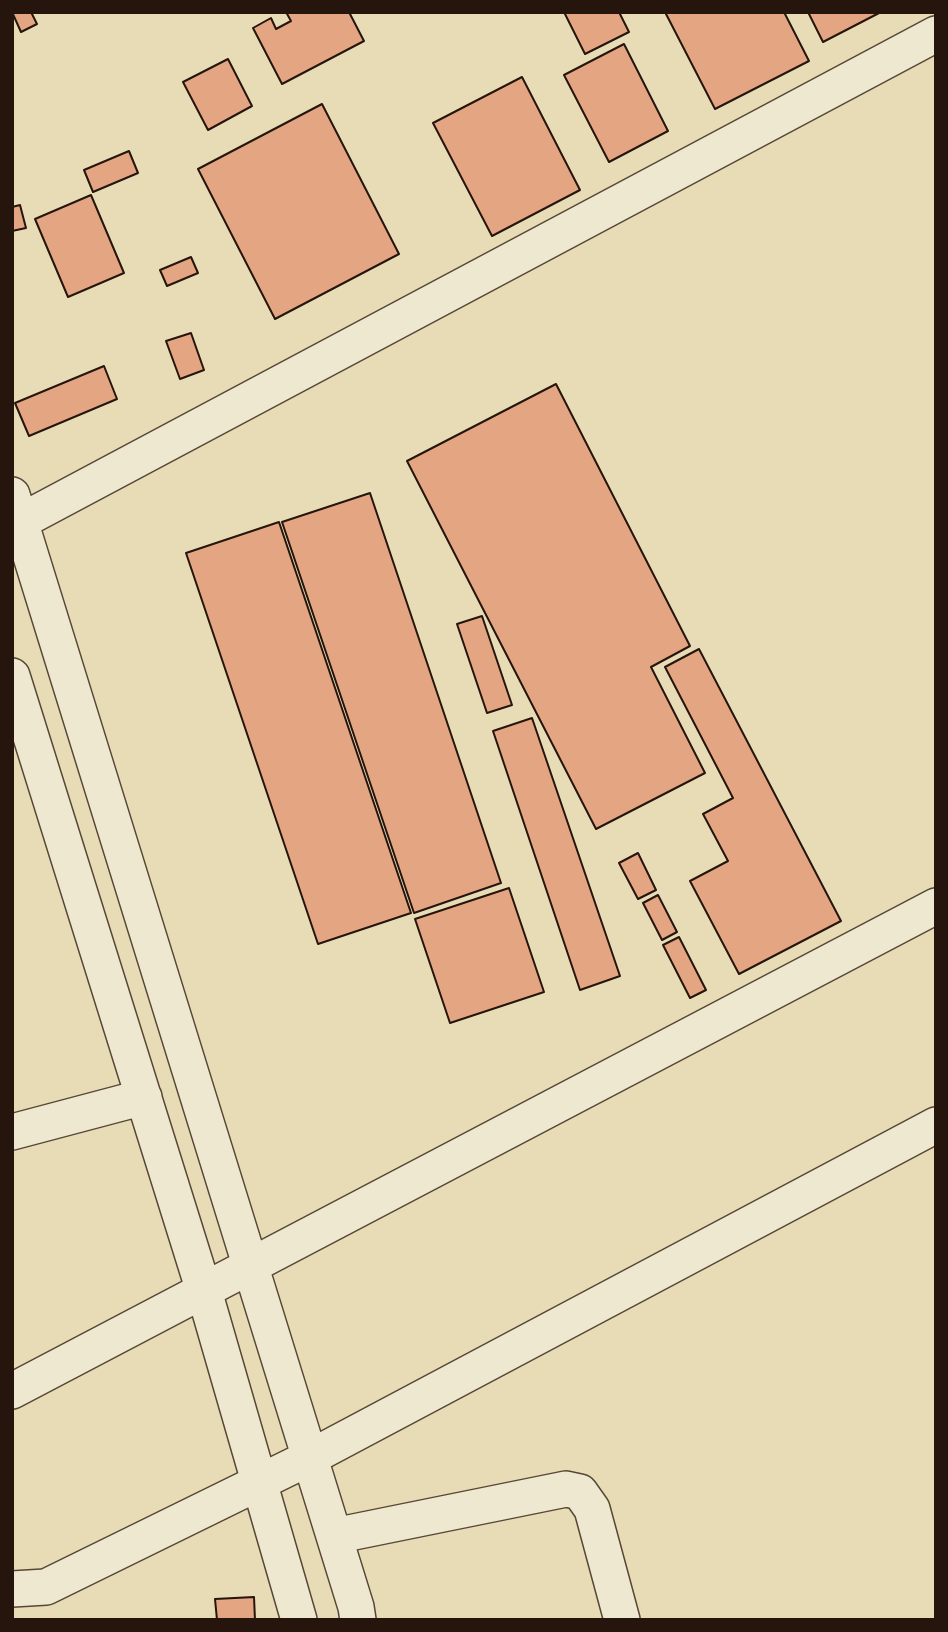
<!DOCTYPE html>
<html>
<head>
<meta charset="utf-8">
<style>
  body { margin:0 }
  #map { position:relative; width:948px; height:1632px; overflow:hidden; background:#e7dcb6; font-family:Alegreya,serif }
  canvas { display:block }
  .frame { position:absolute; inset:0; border:14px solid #25150c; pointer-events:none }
</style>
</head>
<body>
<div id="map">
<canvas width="948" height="1632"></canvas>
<div class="frame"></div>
</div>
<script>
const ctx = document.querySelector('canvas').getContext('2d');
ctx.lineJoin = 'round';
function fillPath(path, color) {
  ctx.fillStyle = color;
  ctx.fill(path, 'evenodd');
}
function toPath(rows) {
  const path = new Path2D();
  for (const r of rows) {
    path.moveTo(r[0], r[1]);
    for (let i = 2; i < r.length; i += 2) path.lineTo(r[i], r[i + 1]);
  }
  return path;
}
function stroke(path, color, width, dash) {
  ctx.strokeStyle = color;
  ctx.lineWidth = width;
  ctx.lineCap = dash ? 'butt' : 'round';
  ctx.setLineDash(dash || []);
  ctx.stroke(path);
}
const building = toPath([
  [12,12,31,12,37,24,21,32,12,12],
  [286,12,349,12,364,41,282,84,253,28,271,18,276,29,291,21,286,12],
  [564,12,619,12,629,32,585,54,564,12],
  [665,12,784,12,809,61,715,109,665,12],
  [808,12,881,12,823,42,808,12],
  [624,44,668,131,609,162,564,75,624,44],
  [228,59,252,106,208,130,183,82,228,59],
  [522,77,580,190,492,236,433,123,522,77],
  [322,104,399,254,275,319,198,169,322,104],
  [129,151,138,173,93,192,84,170,129,151],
  [91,195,124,273,68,297,35,219,91,195],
  [20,205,26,228,12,231,12,207,20,205],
  [191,257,198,273,167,286,160,270,191,257],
  [191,333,204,370,180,379,166,341,191,333],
  [104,366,117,399,29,436,15,403,104,366],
  [556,384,690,646,651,667,705,773,596,829,407,461,556,384],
  [370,493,501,883,414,913,282,522,370,493],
  [279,522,411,913,318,944,186,553,279,522],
  [482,616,512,705,487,713,457,624,482,616],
  [699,649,841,921,739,974,690,881,728,861,703,814,733,798,665,667,699,649],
  [532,718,620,976,580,990,493,731,532,718],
  [638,853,656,890,638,899,619,863,638,853],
  [509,888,544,992,450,1023,415,919,509,888],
  [658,895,677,932,662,940,643,903,658,895],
  [679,937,706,990,690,998,663,945,679,937],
  [254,1597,255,1620,217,1620,215,1599,254,1597]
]);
fillPath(building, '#e4a582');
stroke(building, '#25150c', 2);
const minor = toPath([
  [12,495,356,1607,358,1620],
  [12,526,936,34],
  [12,676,204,1291,299,1620],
  [12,1132,144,1097],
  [12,1391,936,906],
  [334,1536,566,1489,580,1492,592,1509,622,1620],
  [12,1589,46,1587,309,1458,936,1125]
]);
stroke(minor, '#564736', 38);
stroke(minor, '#efe8d0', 35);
</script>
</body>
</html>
